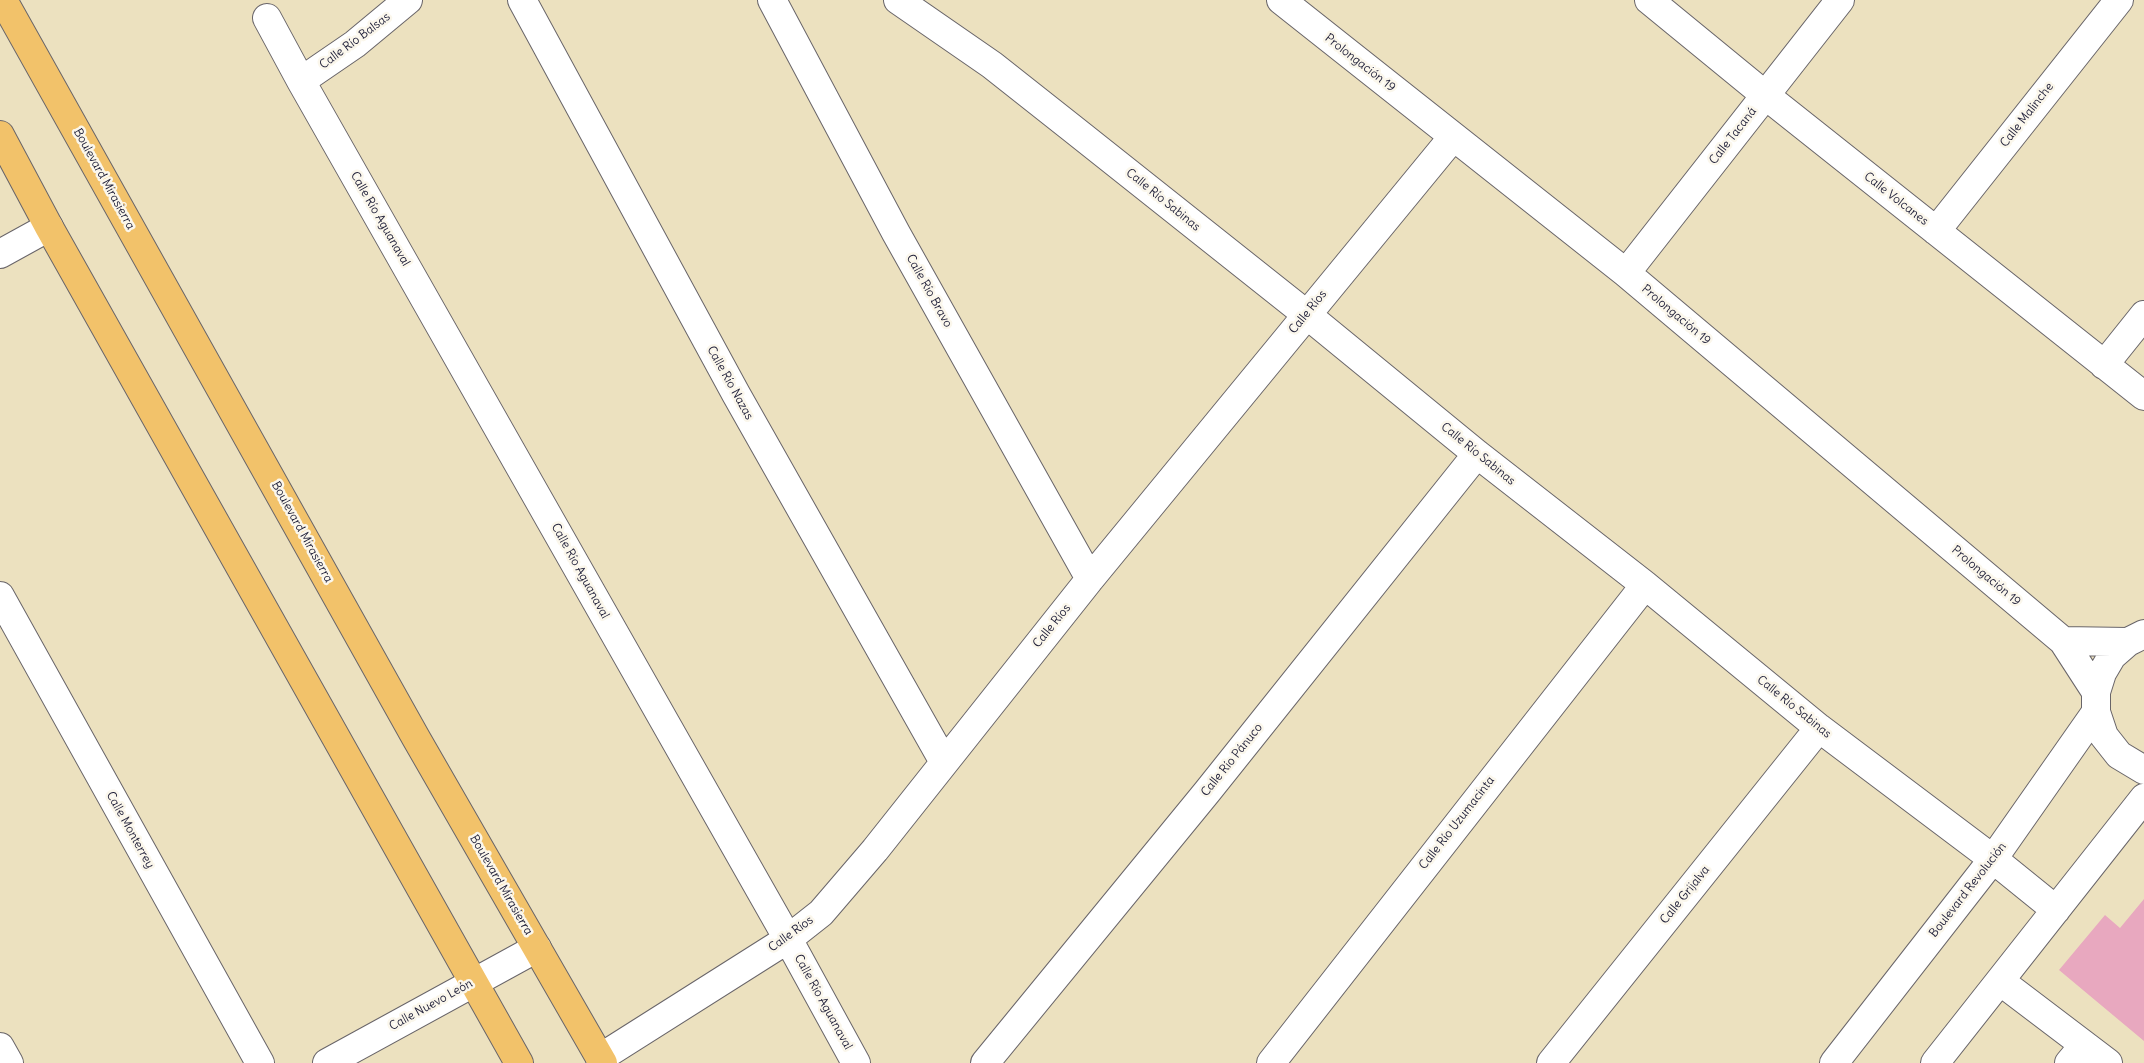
<!DOCTYPE html>
<html>
<head>
<meta charset="utf-8">
<style>
  body { margin:0 }
  canvas { display:block; background:#ece1bf }
</style>
</head>
<body>
<canvas width="2144" height="1063"></canvas>
<script>
const ctx = document.querySelector('canvas').getContext('2d');
ctx.lineJoin = 'round';
function fillPath(path, color) {
  ctx.fillStyle = color;
  ctx.fill(path, 'evenodd');
}
function toPath(rows) {
  const path = new Path2D();
  for (const r of rows) {
    path.moveTo(r[0], r[1]);
    for (let i = 2; i < r.length; i += 2) path.lineTo(r[i], r[i + 1]);
  }
  return path;
}
function stroke(path, color, width, dash) {
  ctx.strokeStyle = color;
  ctx.lineWidth = width;
  ctx.lineCap = dash ? 'butt' : 'round';
  ctx.setLineDash(dash || []);
  ctx.stroke(path);
}
function label(font, color, halo, rows, align = 'center') {
  ctx.font = font + ' Delius,sans-serif';
  ctx.lineWidth = 5;
  ctx.setLineDash([]);
  ctx.textBaseline = 'middle';
  ctx.strokeStyle = halo;
  ctx.fillStyle = color;
  for (const [text, x, y, turn = 0] of rows) {
    ctx.save();
    ctx.translate(x, y);
    ctx.rotate((+turn || 0) * Math.PI / 180);
    ctx.textAlign = isNaN(turn) ? turn : align;
    if (halo) ctx.strokeText(text, 0, 0);
    ctx.fillText(text, 0, 0);
    ctx.restore();
  }
}
fillPath(toPath([
  [2144,899,2144,1041,2059,970,2105,915,2120,928]
]), '#e8a8bf');
const minor = toPath([
  [522,0,736,394,944,762],
  [772,0,896,233,1090,579],
  [898,0,992,65,1073,129,1306,314,1477,454,1645,585,1819,728,1993,859,2056,910],
  [1281,0,1626,273,2063,641,2096,692],
  [1649,0,1765,95,2144,396],
  [267,18,301,81,788,939,856,1063],
  [301,81,355,44,408,0],
  [1936,231,2119,0],
  [0,254,49,227],
  [1626,273,1840,0],
  [2104,365,2144,315],
  [0,596,260,1063],
  [2144,634,2128,642,2112,656,2102,673,2096,692,2096,712,2104,736,2119,755,2144,770],
  [2063,641,2128,642],
  [2000,981,2108,1063],
  [0,1047,9,1063],
  [600,1058,788,939,821,913,875,850,1090,579,1453,137],
  [327,1063,537,948],
  [985,1063,1207,792,1477,454],
  [1271,1063,1645,585],
  [1551,1063,1819,728],
  [1834,1063,1993,859,2096,712],
  [1935,1063,2144,798],
  [2069,1063,2084,1045]
]);
const major = toPath([
  [3,0,416,738,603,1063],
  [0,135,49,227,519,1063]
]);
stroke(minor, '#696569', 30);
stroke(major, '#696569', 30);
stroke(minor, '#fff', 28);
stroke(major, '#f2c26a', 28);
label('12px', '#22223b', '#fbf7ec', [
  ["Calle Río Balsas",355,41,-37],
  ["Prolongación 19",1360,63,38],
  ["Calle Malinche",2027,115,-52],
  ["Calle Tacaná",1733,136,-52],
  ["Boulevard Mirasierra",104,179,61],
  ["Calle Volcanes",1896,199,38],
  ["Calle Río Sabinas",1163,200,39],
  ["Calle Río Aguanaval",380,219,60],
  ["Calle Río Bravo",929,291,61],
  ["Calle Ríos",1308,312,-51],
  ["Prolongación 19",1676,315,40],
  ["Calle Río Nazas",730,383,61],
  ["Calle Río Sabinas",1478,454,39],
  ["Boulevard Mirasierra",302,532,61],
  ["Calle Río Aguanaval",580,571,61],
  ["Prolongación 19",1986,576,40],
  ["Calle Ríos",1052,626,-51],
  ["Calle Río Sabinas",1794,707,39],
  ["Calle Río Pánuco",1232,760,-51],
  ["Calle Río Uzumacinta",1457,823,-52],
  ["Calle Monterrey",130,830,61],
  ["Boulevard Mirasierra",501,885,60],
  ["Boulevard Revolución",1968,890,-52],
  ["Calle Grijalva",1685,895,-51],
  ["Calle Ríos",791,934,-36],
  ["Calle Río Aguanaval",823,1002,61],
  ["Calle Nuevo León",431,1005,-29]
]);
</script>
</body>
</html>
